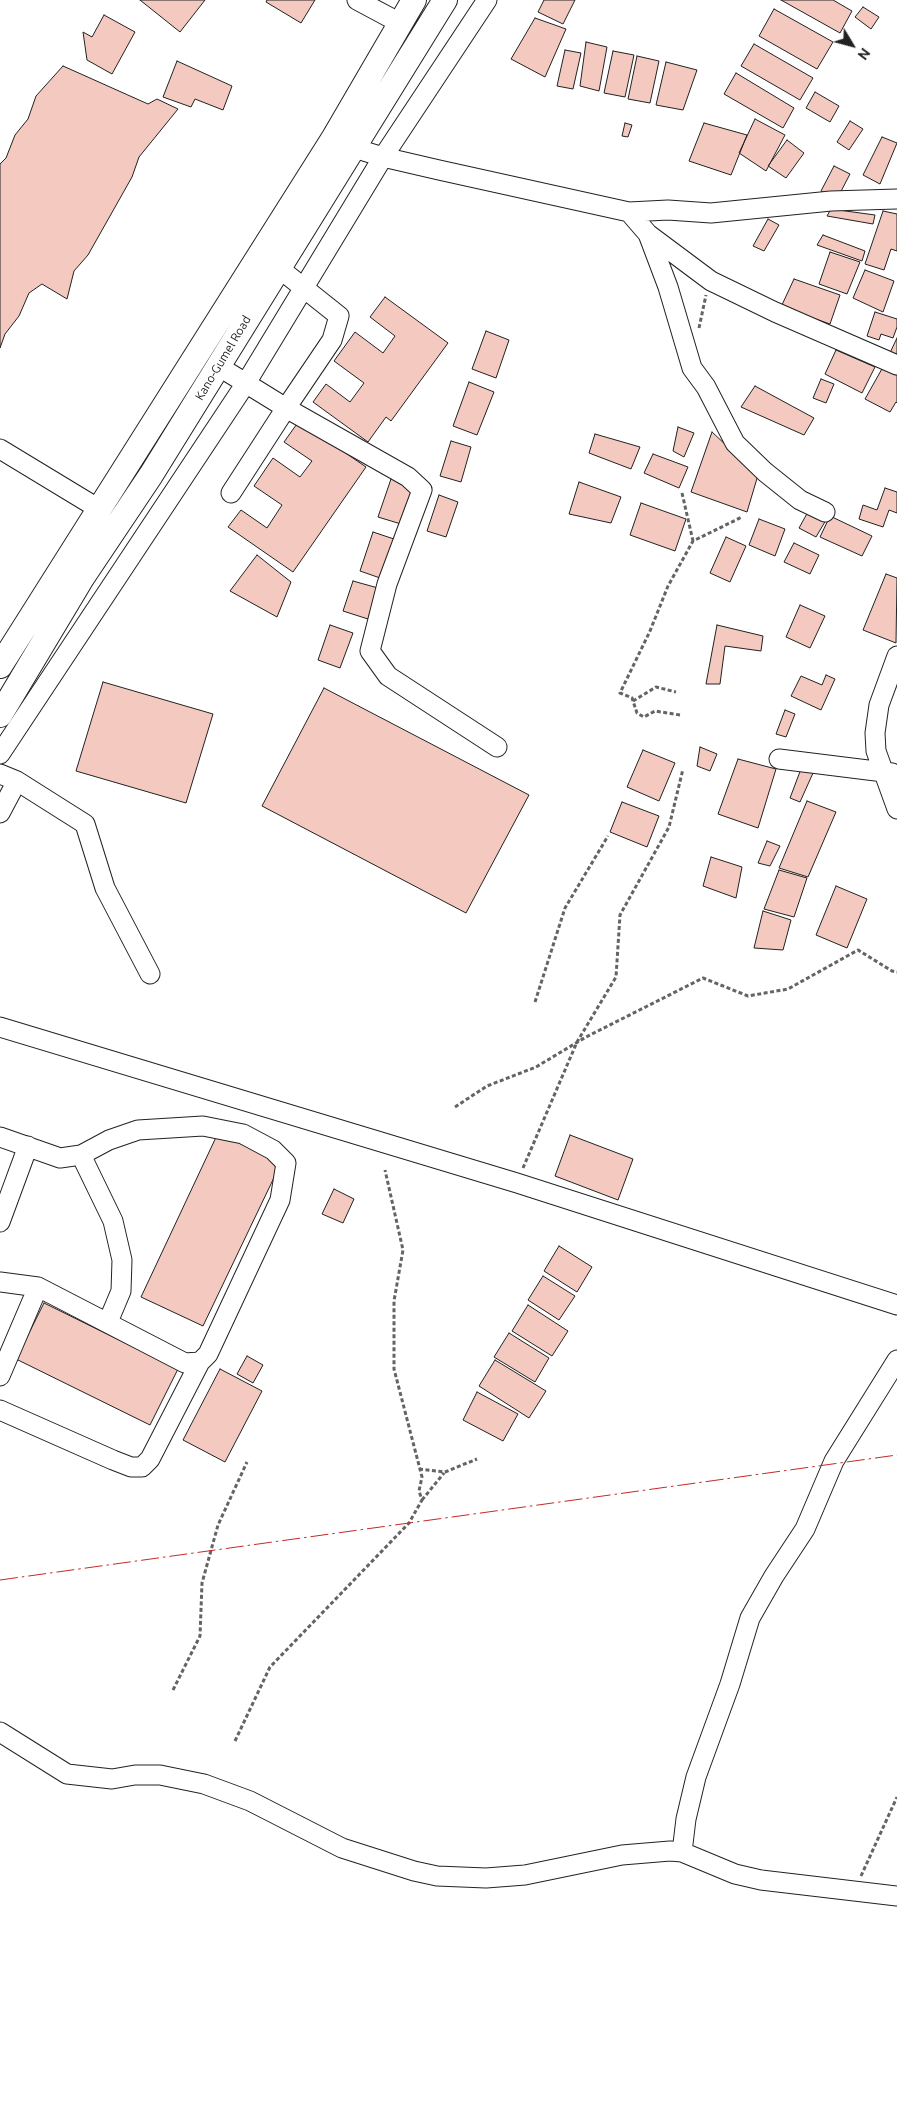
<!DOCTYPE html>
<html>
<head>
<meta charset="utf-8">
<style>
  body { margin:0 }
  #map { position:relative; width:897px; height:2103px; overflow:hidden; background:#fff; font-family:Ubuntu,sans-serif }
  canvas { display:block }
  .north { position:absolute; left:827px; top:20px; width:50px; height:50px; -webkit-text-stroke:4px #fff; paint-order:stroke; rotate:127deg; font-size:14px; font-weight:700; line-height:20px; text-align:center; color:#222 }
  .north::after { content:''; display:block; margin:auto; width:18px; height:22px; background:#222; clip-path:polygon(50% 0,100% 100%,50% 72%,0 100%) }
</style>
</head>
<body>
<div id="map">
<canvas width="897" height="2103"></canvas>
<div class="north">N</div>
</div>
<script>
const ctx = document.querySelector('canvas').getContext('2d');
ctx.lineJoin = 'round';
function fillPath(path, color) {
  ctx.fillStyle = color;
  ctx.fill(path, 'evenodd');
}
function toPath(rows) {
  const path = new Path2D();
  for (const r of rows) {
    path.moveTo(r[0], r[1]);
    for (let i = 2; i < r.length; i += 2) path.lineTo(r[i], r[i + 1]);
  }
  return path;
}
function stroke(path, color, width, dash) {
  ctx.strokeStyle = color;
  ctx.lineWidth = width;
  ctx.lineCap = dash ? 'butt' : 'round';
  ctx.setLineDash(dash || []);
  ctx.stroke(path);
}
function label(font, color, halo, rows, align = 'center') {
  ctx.font = font + ' Ubuntu,sans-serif';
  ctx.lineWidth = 4;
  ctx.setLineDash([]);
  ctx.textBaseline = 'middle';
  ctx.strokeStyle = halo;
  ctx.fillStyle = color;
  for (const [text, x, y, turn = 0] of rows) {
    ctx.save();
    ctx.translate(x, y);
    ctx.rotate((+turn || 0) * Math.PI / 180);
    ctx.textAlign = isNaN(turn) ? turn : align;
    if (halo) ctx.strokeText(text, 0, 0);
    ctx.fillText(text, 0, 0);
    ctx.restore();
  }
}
const building = toPath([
  [140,0,205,0,180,32,140,0],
  [267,0,315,0,301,23,266,2,267,0],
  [544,0,575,0,563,24,538,12,544,0],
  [781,0,833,0,852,11,840,33,781,0],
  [863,7,879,17,871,29,855,17,863,7],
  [774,9,833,42,817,69,759,36,774,9],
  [104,15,135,32,112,74,87,60,83,32,92,37,104,15],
  [535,18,566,29,545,77,511,59,535,18],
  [586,42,607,47,599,91,580,86,586,42],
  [754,44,813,78,800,100,741,66,754,44],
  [565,50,581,53,573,89,557,86,565,50],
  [613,51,634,55,625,97,604,93,613,51],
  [637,56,659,61,650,103,628,99,637,56],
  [177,61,232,86,223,110,195,99,191,107,163,97,177,61],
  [666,62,697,70,683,110,656,105,666,62],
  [63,66,148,104,157,99,178,109,139,157,132,177,88,255,74,271,67,299,42,284,29,293,19,316,5,334,0,348,0,164,6,158,15,135,28,119,36,96,63,66],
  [736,73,794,108,783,128,724,94,736,73],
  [815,92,839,106,830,122,806,108,815,92],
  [755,119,785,135,766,171,739,153,755,119],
  [850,121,863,129,849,150,837,142,850,121],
  [625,123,632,125,628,137,622,136,625,123],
  [704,123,747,135,731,175,689,161,704,123],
  [882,137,897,143,880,184,863,175,882,137],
  [787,140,804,153,786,178,768,166,787,140],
  [834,166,850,174,837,199,821,191,834,166],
  [831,209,875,215,873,224,827,216,831,209],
  [883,211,897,214,897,251,891,249,884,270,865,264,883,211],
  [768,219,779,225,764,251,753,246,768,219],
  [823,235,865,251,862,261,817,245,823,235],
  [830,252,860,262,847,294,819,284,830,252],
  [865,270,894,281,883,312,853,298,865,270],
  [794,279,840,295,830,324,781,307,794,279],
  [385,297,448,343,391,421,386,417,368,442,313,402,326,384,350,402,364,383,334,361,355,332,383,353,395,336,370,317,385,297],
  [875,312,897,319,897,327,893,338,881,334,879,340,867,336,875,312],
  [486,331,509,340,496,378,472,369,486,331],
  [897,338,897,361,888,357,897,338],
  [836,350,875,367,862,393,825,374,836,350],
  [883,367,897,374,897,403,896,402,890,412,865,399,883,367],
  [821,379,834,384,826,403,813,398,821,379],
  [469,382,494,392,477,435,453,426,469,382],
  [755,386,814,418,804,435,741,407,755,386],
  [299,421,366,467,293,572,228,527,241,510,267,528,282,505,254,486,273,458,300,477,312,461,284,442,299,421],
  [678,427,694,433,684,457,673,451,678,427],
  [712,432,758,475,747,512,691,492,712,432],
  [595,434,640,447,631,469,589,453,595,434],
  [451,441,471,447,461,482,440,476,451,441],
  [653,454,688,467,679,488,644,473,653,454],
  [391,479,413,486,401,524,378,517,391,479],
  [579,482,621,497,611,523,569,514,579,482],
  [885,488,897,492,897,513,889,510,883,527,859,519,863,505,877,510,885,488],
  [439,495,458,502,446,537,427,531,439,495],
  [641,503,686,519,675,551,630,535,641,503],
  [809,510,826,520,816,537,799,528,809,510],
  [830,516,872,536,862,556,820,537,830,516],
  [759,519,785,529,775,556,749,545,759,519],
  [373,532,397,540,383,579,360,571,373,532],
  [726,537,746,546,730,582,710,573,726,537],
  [794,543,819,555,810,574,784,562,794,543],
  [257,555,291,582,277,617,230,591,257,555],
  [886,574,897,578,896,643,863,630,886,574],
  [353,581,378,588,368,619,343,611,353,581],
  [800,605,825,616,810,648,786,637,800,605],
  [330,625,353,633,340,668,318,660,330,625],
  [717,625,763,636,761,651,725,646,720,684,706,684,717,625],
  [826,675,835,679,821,710,791,696,801,676,822,685,826,675],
  [103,682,213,714,186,803,76,771,103,682],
  [324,688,529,795,466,913,262,806,324,688],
  [785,710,795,714,786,737,776,734,785,710],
  [700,747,717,754,710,771,697,766,700,747],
  [643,750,675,763,659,801,627,787,643,750],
  [738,759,776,769,758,828,718,814,738,759],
  [801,769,813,773,800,802,790,798,801,769],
  [807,801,836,812,808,877,779,868,807,801],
  [622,802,659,816,647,847,610,832,622,802],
  [767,841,780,846,770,866,758,863,767,841],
  [711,857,742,867,736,898,703,886,711,857],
  [779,870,807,878,794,917,764,909,779,870],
  [836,886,867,899,847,948,816,935,836,886],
  [763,911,791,920,783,950,754,948,763,911],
  [218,1133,281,1163,203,1326,141,1297,218,1133],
  [570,1135,633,1159,618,1200,555,1176,570,1135],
  [334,1189,354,1199,343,1223,322,1214,334,1189],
  [559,1246,592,1267,577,1292,544,1271,559,1246],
  [543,1276,575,1296,559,1320,528,1300,543,1276],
  [44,1303,178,1369,150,1425,16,1359,44,1303],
  [528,1305,568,1331,552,1356,512,1331,528,1305],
  [509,1333,549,1358,535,1382,494,1357,509,1333],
  [247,1356,263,1365,253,1383,237,1374,247,1356],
  [495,1360,546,1391,529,1418,479,1386,495,1360],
  [220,1369,262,1391,225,1462,183,1440,220,1369],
  [477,1392,518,1414,503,1441,463,1420,477,1392]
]);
fillPath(building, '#f3c9c0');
stroke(building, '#222', 1);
const minor = toPath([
  [357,0,400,23],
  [354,148,383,157,439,170,629,212,668,210,711,213,831,201,897,199],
  [629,212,648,234,668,287,692,368,706,387,735,443,765,472,800,500,825,512],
  [648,234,711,281,775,312,897,365],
  [218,366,286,408,332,340,339,316,280,269],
  [0,449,99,509],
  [231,493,286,408,408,477,422,490,387,584,370,651,388,676,497,747],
  [897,656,879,705,875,733,876,751,897,809],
  [0,754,246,383,383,157,487,0],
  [779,759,892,773],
  [0,774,17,781,0,813],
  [17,781,85,824,105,888,150,974],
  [0,1027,517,1183,897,1305],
  [0,1137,60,1158,81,1155,109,1140,138,1130,203,1126,243,1134,273,1150,286,1163,280,1200,208,1354,200,1362,185,1363,38,1287,0,1282],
  [81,1155,113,1221,122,1260,121,1291,108,1322],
  [0,1222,28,1146],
  [0,1376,38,1287],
  [0,1410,113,1460,131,1467,142,1467,150,1459,200,1362],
  [0,1732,67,1774,112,1779,135,1775,160,1775,204,1784,250,1801,342,1848,414,1871,437,1876,486,1878,525,1875,622,1855,670,1851,682,1852,735,1874,761,1880,897,1896],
  [682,1852,686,1819,696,1777,730,1684,750,1618,774,1576,805,1529,834,1461,897,1360]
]);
const major = toPath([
  [0,666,333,139,414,0],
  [0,715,82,578,151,475,445,0]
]);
stroke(minor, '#222', 21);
stroke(major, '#222', 26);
stroke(toPath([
  [699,328,706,295],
  [682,493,693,541],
  [633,701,656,687,676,692],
  [680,715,655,711,644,717,637,713,632,698,620,693,650,631,668,586,693,541,742,517],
  [535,1002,565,908,608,836],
  [455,1107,487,1086,536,1067,586,1037,703,978,748,996,788,989,858,950,892,971,897,972],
  [523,1168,577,1042,616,977,620,915,669,827,683,769],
  [419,1469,445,1472,477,1459],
  [422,1500,444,1473],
  [173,1690,200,1636,202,1583,218,1525,247,1462],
  [235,1741,270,1667,409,1523,422,1500,419,1491,422,1477,394,1369,394,1301,403,1250,385,1170],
  [861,1876,897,1797]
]), '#646464', 3, [4, 2.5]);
stroke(minor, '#fff', 19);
stroke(major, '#fff', 24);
stroke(toPath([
  [0,1580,897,1455]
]), '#c62828', 1, [18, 4, 2.5, 4]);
label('12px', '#222', '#fff', [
  ["Kano-Gumel Road",223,358,-59]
]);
</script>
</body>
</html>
